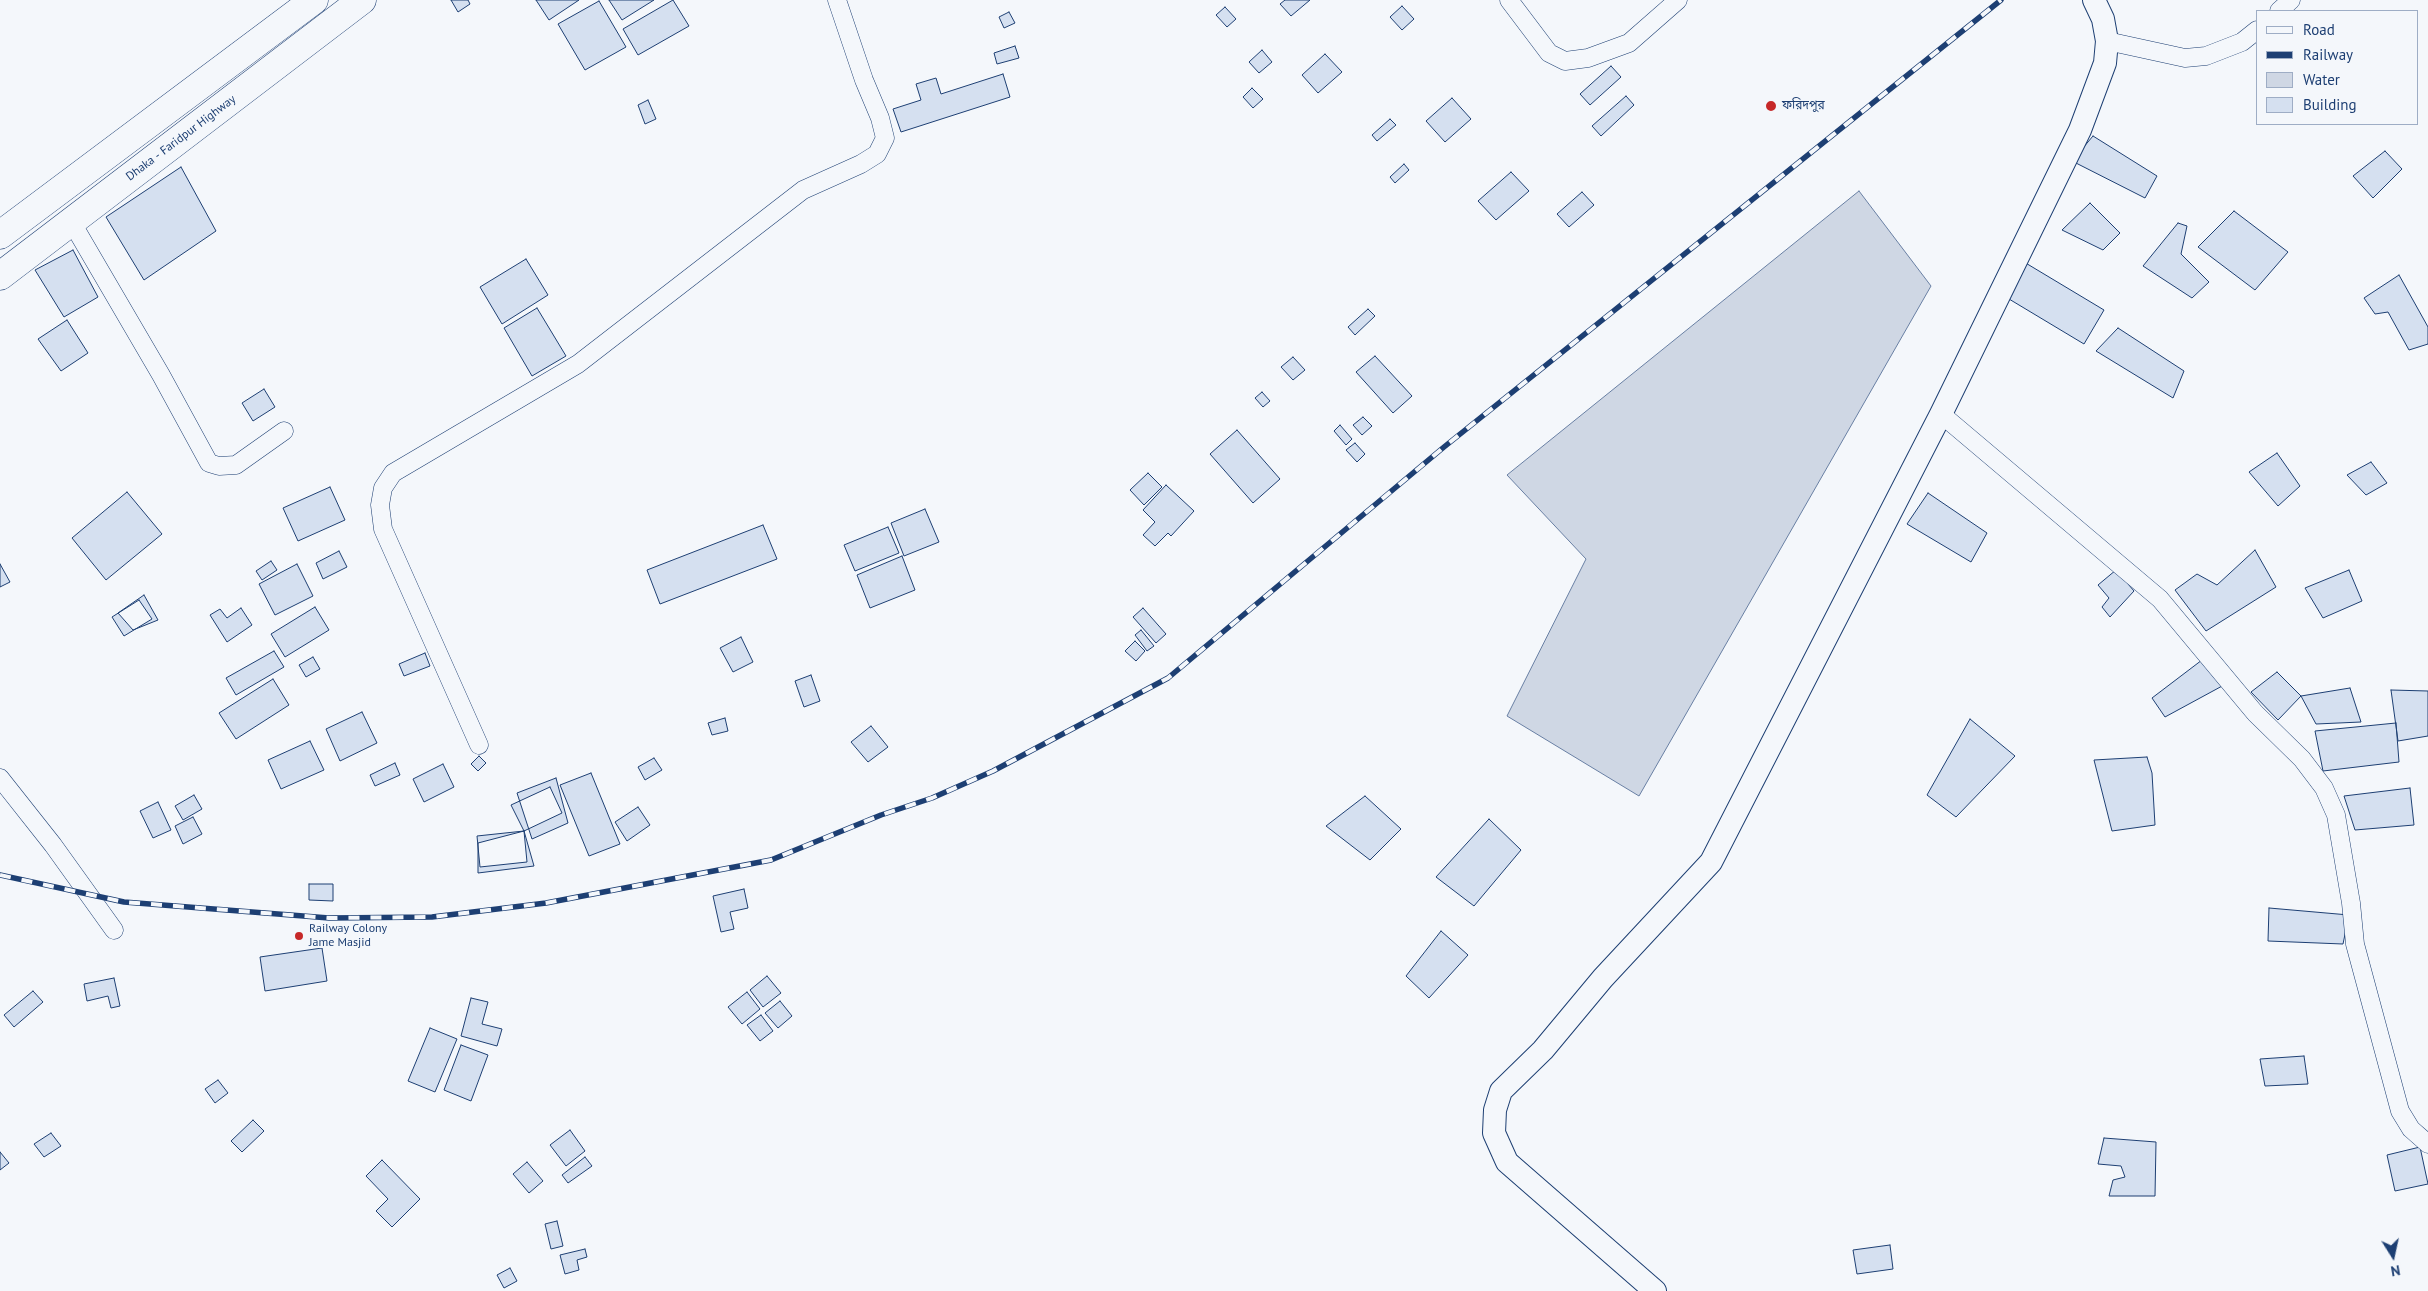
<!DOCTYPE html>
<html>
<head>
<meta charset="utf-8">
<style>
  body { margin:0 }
  #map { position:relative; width:2428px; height:1291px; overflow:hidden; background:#f4f7fb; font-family:"PT Sans",sans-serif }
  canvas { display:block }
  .legend { position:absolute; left:2256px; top:10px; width:162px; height:115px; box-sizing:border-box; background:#f4f7fb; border:1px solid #9eadc5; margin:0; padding:6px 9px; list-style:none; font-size:15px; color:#1d3f73 }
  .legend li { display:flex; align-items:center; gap:10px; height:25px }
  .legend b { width:25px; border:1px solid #9eadc5 }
  .north { position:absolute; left:2368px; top:1231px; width:50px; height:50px; -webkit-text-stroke:4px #f4f7fb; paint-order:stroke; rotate:170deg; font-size:14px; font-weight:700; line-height:20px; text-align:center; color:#1d3f73 }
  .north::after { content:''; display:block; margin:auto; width:18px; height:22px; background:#1d3f73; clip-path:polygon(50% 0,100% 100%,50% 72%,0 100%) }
</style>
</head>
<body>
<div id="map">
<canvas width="2428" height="1291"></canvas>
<ul class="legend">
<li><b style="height:6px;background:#f4f7fb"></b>Road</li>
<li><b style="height:6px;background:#1d3f73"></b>Railway</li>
<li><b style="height:14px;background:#cfd7e4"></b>Water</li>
<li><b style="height:14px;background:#d5e0f0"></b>Building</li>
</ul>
<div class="north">N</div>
</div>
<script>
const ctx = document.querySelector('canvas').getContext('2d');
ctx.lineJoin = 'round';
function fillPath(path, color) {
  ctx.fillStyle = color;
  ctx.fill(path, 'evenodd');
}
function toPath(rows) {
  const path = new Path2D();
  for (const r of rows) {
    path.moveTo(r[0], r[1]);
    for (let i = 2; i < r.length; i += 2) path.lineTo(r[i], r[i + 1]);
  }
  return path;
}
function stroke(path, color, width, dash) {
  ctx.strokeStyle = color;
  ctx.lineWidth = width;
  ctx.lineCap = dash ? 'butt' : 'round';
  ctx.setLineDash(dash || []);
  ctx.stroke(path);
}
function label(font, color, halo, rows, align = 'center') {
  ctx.font = font + ' "PT Sans","Noto Sans Bengali",sans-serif';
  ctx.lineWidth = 4;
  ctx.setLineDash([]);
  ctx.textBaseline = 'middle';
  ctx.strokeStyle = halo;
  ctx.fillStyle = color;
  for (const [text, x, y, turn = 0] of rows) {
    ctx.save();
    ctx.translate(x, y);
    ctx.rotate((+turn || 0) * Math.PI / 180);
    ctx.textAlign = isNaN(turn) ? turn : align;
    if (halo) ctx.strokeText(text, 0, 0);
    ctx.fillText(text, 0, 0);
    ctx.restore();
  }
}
const water = toPath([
  [1859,191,1931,286,1639,796,1507,716,1586,559,1507,475,1859,191]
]);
fillPath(water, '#cfd7e4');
stroke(water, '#687fa3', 1);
const building = toPath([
  [451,0,468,0,470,4,458,12,451,0],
  [536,0,579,0,549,20,536,0],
  [609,0,654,0,622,20,609,0],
  [673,0,689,26,638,55,623,29,673,0],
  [1285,0,1310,0,1291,16,1280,4,1285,0],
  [599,1,626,47,585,70,558,24,599,1],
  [1402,6,1414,19,1402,30,1390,17,1402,6],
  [1225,7,1236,19,1227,27,1216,15,1225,7],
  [1009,12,1015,23,1004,28,999,17,1009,12],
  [1015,46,1019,58,997,64,994,53,1015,46],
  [1262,50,1272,62,1259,73,1249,62,1262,50],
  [1325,54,1342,72,1318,93,1302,75,1325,54],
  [1611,66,1621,77,1590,105,1580,94,1611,66],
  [1003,74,1010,97,901,132,893,109,921,100,916,84,936,78,941,94,1003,74],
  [1252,88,1263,99,1253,108,1243,97,1252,88],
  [1626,96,1634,105,1601,136,1592,126,1626,96],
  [1452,98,1471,119,1445,142,1426,121,1452,98],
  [648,100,656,119,645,124,638,105,648,100],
  [1390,119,1396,125,1377,141,1372,135,1390,119],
  [2093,136,2157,176,2145,198,2072,161,2093,136],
  [2385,151,2402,169,2373,198,2353,176,2385,151],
  [1404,164,1409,170,1395,183,1390,177,1404,164],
  [181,167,216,231,144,280,106,217,181,167],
  [1511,172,1529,191,1496,220,1478,201,1511,172],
  [1582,192,1594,205,1569,227,1557,214,1582,192],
  [2090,203,2120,233,2103,250,2062,230,2090,203],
  [2234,211,2288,252,2255,290,2198,247,2234,211],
  [2178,223,2187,226,2181,254,2209,282,2192,298,2143,266,2178,223],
  [73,250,98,297,64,317,35,270,73,250],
  [526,259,548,295,502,324,480,287,526,259],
  [2024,262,2104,310,2084,344,2004,296,2024,262],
  [2399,275,2428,327,2428,344,2409,350,2388,312,2375,314,2364,298,2399,275],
  [537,308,566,356,532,376,504,328,537,308],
  [1368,309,1375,316,1355,335,1348,327,1368,309],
  [67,320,88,353,61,371,38,339,67,320],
  [2118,328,2184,371,2173,398,2096,351,2118,328],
  [1375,356,1412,396,1393,413,1356,372,1375,356],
  [1293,357,1305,370,1293,380,1281,367,1293,357],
  [264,389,275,407,253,421,242,403,264,389],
  [1262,392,1270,401,1263,407,1255,398,1262,392],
  [1363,417,1372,426,1362,435,1353,425,1363,417],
  [1340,425,1352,439,1346,445,1334,431,1340,425],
  [1237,430,1280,479,1253,503,1210,454,1237,430],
  [1355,443,1365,454,1357,462,1346,450,1355,443],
  [2277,453,2300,486,2278,506,2249,472,2277,453],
  [2371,462,2387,483,2366,495,2347,475,2371,462],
  [1148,473,1162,487,1144,505,1130,490,1148,473],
  [1166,485,1194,511,1171,536,1168,533,1155,546,1143,535,1155,522,1143,510,1166,485],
  [330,487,345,520,298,541,283,508,330,487],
  [127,492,162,534,106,580,72,538,127,492],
  [1928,493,1987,533,1971,562,1907,524,1928,493],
  [925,509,939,542,904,556,891,523,925,509],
  [763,525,777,559,660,604,647,570,763,525],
  [888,527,899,553,855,571,844,545,888,527],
  [2255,550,2276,587,2206,631,2175,590,2197,574,2217,585,2255,550],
  [339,551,347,567,323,579,316,563,339,551],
  [902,556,915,590,870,608,857,575,902,556],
  [271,561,277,570,262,580,256,571,271,561],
  [0,564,10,582,0,587,0,564],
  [297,564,313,596,275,615,259,584,297,564],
  [2116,570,2134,591,2110,617,2102,607,2109,598,2098,585,2116,570],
  [2349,570,2362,601,2323,618,2305,588,2349,570],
  [144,595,158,620,133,630,118,613,144,595],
  [139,600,152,619,124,636,112,617,139,600],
  [315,607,329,630,285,657,271,634,315,607],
  [241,608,252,625,227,642,210,615,220,609,227,618,241,608],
  [1143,608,1166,634,1156,643,1133,617,1143,608],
  [1141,630,1154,646,1147,651,1135,635,1141,630],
  [741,637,753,662,733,672,720,648,741,637],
  [1135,641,1145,651,1136,661,1125,651,1135,641],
  [274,651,284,667,236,695,226,678,274,651],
  [425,653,430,666,404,676,399,664,425,653],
  [313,657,320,669,306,677,299,665,313,657],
  [2202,660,2224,685,2165,717,2152,698,2202,660],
  [2277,672,2301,696,2278,720,2251,692,2277,672],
  [811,675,820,701,804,707,795,681,811,675],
  [273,679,289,705,236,739,219,713,273,679],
  [2350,688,2361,722,2316,724,2301,696,2350,688],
  [2391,690,2428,691,2428,736,2398,741,2391,690],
  [362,712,377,743,340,761,326,729,362,712],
  [725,718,728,731,712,735,708,723,725,718],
  [1970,719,2015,756,1956,817,1927,795,1970,719],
  [2396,723,2399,762,2323,771,2315,731,2396,723],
  [871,726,888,747,868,762,851,742,871,726],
  [310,741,324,770,281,789,268,760,310,741],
  [479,756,486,763,478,771,471,764,479,756],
  [2147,757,2152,773,2155,825,2112,831,2094,760,2147,757],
  [654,758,662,770,645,780,638,767,654,758],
  [395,763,400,775,375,786,370,775,395,763],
  [443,764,454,787,424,802,413,779,443,764],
  [591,773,620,844,589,856,560,785,591,773],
  [556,778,568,823,532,839,517,793,556,778],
  [550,787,562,813,524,831,511,805,550,787],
  [2410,788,2414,825,2355,830,2344,796,2410,788],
  [194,795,202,809,183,820,175,806,194,795],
  [1365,796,1401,829,1370,860,1326,826,1365,796],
  [158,802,171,830,153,838,140,811,158,802],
  [638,807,650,825,627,841,615,822,638,807],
  [193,817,202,834,183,844,175,826,193,817],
  [1489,819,1521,850,1474,906,1436,877,1489,819],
  [524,831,527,862,480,867,477,836,524,831],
  [524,831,534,866,478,873,478,843,524,831],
  [309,884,333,884,333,901,309,900,309,884],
  [744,889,748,908,730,912,734,929,721,932,713,896,744,889],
  [2269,908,2349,915,2343,944,2268,941,2269,908],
  [1441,931,1468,955,1429,998,1406,976,1441,931],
  [322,948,327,981,265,991,260,957,322,948],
  [767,976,781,993,763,1007,750,990,767,976],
  [114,978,120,1006,111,1008,108,996,87,1001,84,984,114,978],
  [33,991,43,1002,14,1027,4,1015,33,991],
  [747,992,760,1009,742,1024,728,1007,747,992],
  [471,998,488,1002,482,1024,502,1029,497,1046,461,1036,471,998],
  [780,1001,792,1016,778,1028,765,1013,780,1001],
  [761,1015,773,1031,760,1041,747,1025,761,1015],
  [430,1028,457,1039,435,1092,408,1081,430,1028],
  [461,1045,488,1055,471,1101,444,1090,461,1045],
  [2304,1056,2308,1084,2265,1086,2260,1059,2304,1056],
  [218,1080,228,1093,215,1103,205,1089,218,1080],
  [253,1120,264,1131,242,1152,231,1141,253,1120],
  [570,1130,585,1151,566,1166,550,1145,570,1130],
  [51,1133,61,1146,44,1157,34,1144,51,1133],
  [2104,1138,2156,1142,2155,1196,2109,1196,2113,1180,2125,1177,2121,1166,2098,1164,2104,1138],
  [2420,1147,2428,1184,2395,1191,2387,1155,2420,1147],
  [0,1152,9,1163,0,1170,0,1152],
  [585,1157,592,1166,568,1183,562,1175,585,1157],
  [382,1160,420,1199,392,1227,376,1211,388,1199,366,1176,382,1160],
  [527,1162,543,1181,529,1193,513,1174,527,1162],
  [557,1221,563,1246,551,1249,545,1224,557,1221],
  [1890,1245,1893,1269,1857,1274,1853,1250,1890,1245],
  [585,1249,587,1257,577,1260,579,1270,565,1274,560,1255,585,1249],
  [510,1268,517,1281,504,1288,497,1275,510,1268]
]);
fillPath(building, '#d5e0f0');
stroke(building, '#1d3f73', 1);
const minor = toPath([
  [1509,0,1549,53,1565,61,1588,58,1629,43,1678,0],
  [2279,11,2291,0],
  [2107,41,2185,58,2206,56,2242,42,2257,30],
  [71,221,161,375,209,463,219,466,236,465,284,431],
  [1941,414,2160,599,2255,713,2302,759,2324,788,2336,815,2351,903,2355,944,2400,1111,2411,1129,2428,1144],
  [479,745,383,529,380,505,383,488,393,473,578,364,803,190,861,164,877,154,885,138,880,118,864,80,837,0],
  [0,778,53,845,114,930]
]);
const tertiary = toPath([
  [1655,1291,1507,1162,1494,1133,1495,1110,1501,1091,1543,1050,1603,978,1711,862,1941,414,2080,130,2105,63,2107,41,2103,19,2094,0]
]);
const trunk = toPath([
  [0,235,314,0],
  [0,276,362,0]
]);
stroke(minor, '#1d3f73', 19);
stroke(tertiary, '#1d3f73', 24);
stroke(trunk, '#1d3f73', 29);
stroke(minor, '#f4f7fb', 18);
stroke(tertiary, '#f4f7fb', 22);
stroke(trunk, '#f4f7fb', 28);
const rail = toPath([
  [0,875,124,902,329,918,432,917,546,903,771,860,881,815,932,798,993,771,1168,678,1444,447,2001,0]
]);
stroke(rail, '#1d3f73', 5.5);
stroke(rail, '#f4f7fb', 4, [11]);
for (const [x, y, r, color] of [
  [1771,106,6,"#c62828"],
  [299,936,5,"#c62828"]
]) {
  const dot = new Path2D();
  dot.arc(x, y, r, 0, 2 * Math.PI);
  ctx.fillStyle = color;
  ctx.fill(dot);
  stroke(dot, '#f4f7fb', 2);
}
label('12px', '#1d3f73', '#f4f7fb', [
  ["ফরিদপুর",1782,106],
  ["Railway Colony",309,929],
  ["Jame Masjid",309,943]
], 'left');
label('12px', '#1d3f73', '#f4f7fb', [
  ["Dhaka - Faridpur Highway",181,138,-37]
]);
</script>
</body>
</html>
